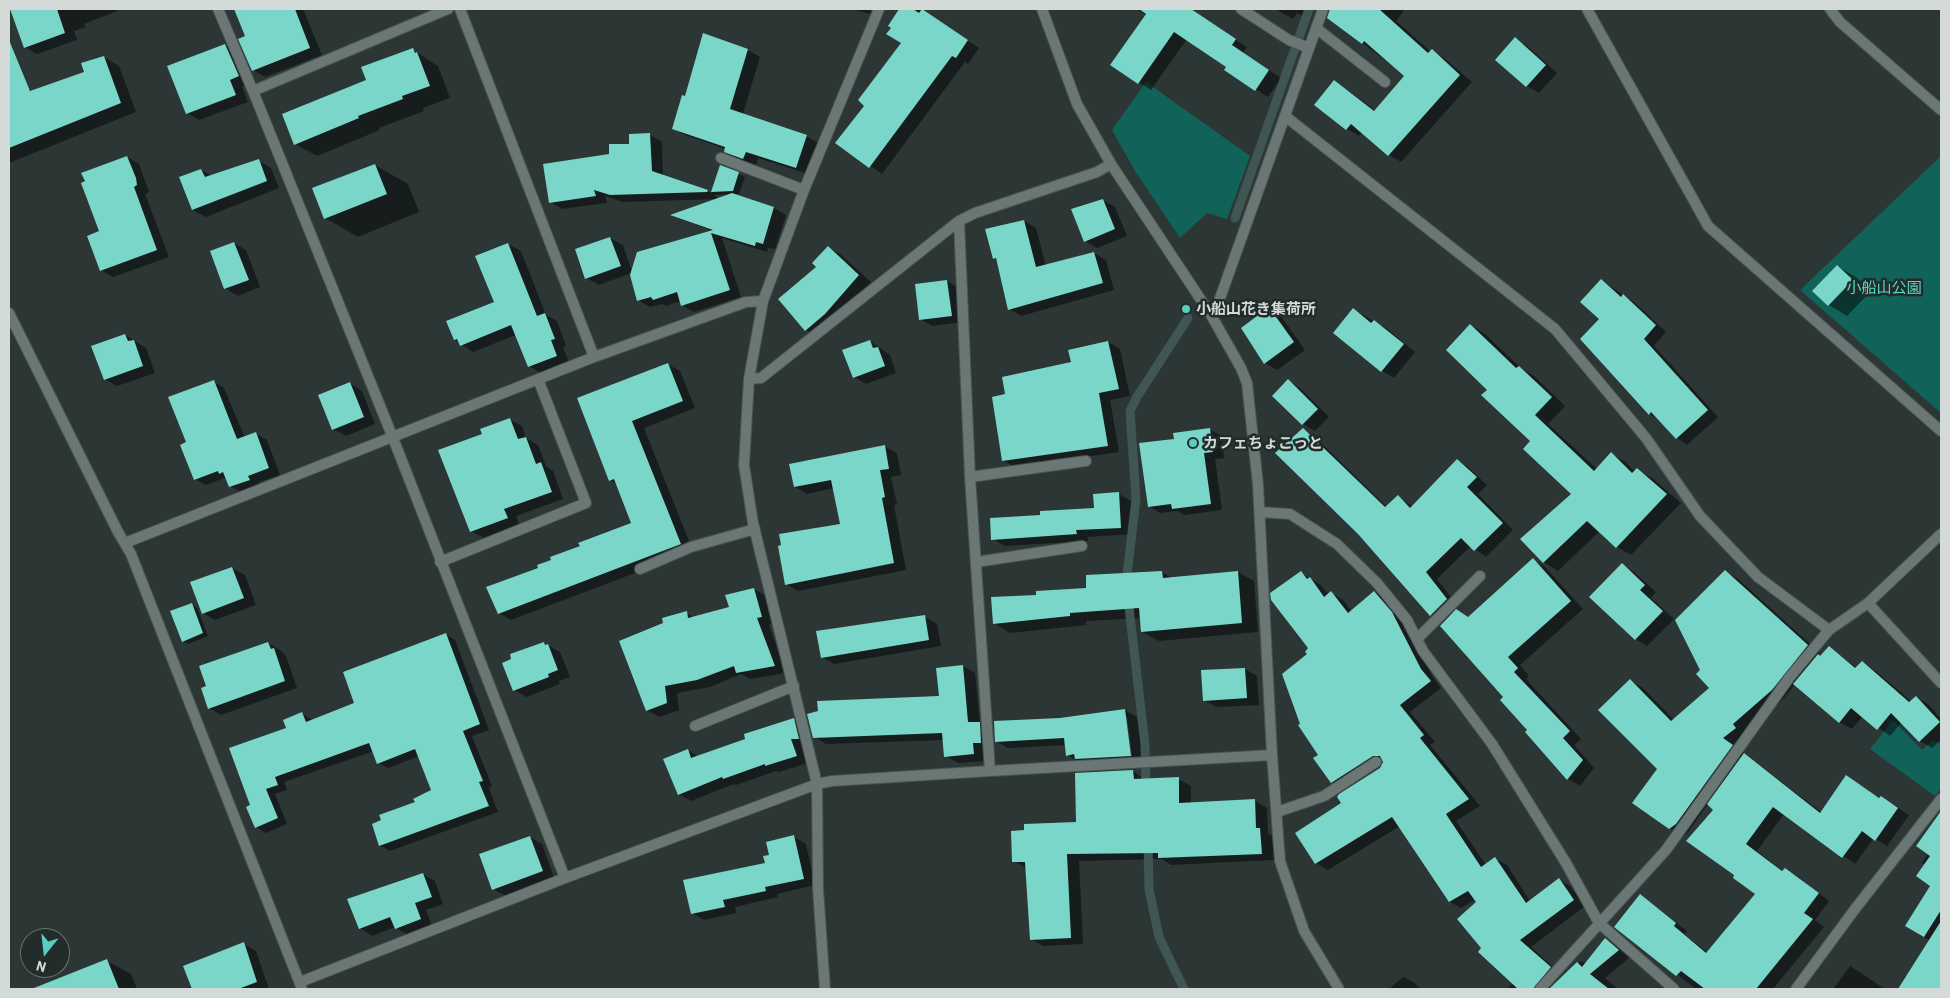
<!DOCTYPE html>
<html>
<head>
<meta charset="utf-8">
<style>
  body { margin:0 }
  #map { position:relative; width:1950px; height:998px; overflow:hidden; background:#2c3735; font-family:Barlow,sans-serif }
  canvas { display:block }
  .frame { position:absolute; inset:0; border:10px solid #d3dad8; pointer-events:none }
  .north { position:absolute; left:20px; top:928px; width:50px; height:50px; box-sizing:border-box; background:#222c2b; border:1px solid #697270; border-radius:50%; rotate:196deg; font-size:14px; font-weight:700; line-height:20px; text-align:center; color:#d3dad8 }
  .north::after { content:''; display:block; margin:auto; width:18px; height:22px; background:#58cec0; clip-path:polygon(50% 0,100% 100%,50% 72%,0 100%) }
</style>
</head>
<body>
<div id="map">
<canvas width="1950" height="998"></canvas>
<div class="frame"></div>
<div class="north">N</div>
</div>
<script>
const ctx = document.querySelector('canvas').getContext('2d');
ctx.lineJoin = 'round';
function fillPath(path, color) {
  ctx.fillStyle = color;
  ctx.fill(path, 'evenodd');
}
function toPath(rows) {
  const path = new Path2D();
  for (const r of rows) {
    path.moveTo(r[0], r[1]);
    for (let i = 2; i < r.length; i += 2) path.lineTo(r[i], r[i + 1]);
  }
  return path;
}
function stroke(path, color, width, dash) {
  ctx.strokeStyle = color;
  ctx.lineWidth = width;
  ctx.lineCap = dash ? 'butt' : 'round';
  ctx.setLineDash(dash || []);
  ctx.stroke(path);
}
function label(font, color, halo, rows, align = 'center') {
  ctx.font = font + ' Barlow,"Noto Sans JP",sans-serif';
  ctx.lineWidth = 5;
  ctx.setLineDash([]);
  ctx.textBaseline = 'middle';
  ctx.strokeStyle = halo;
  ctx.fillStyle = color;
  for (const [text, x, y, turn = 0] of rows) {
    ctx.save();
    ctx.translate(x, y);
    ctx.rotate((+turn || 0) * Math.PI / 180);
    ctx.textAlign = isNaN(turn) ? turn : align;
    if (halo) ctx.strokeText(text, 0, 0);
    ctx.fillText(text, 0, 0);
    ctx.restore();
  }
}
fillPath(toPath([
  [1146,82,1250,156,1227,219,1207,213,1180,238,1135,171,1112,130],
  [1941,156,1941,413,1800,290],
  [1893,720,1922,750,1932,741,1941,744,1941,788,1935,796,1870,749]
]), '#116259');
fillPath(toPath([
  [11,9,122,9,84,24,86,27,74,31,77,40,37,54,25,47],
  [238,9,303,9,322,55,265,77,253,70,246,37,236,10],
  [851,9,872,9,870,14],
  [901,9,920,9,979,48,968,64,965,62,882,174,837,143,866,105,902,43,890,25],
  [1136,9,1187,9,1247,47,1243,53,1281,78,1268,97,1225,70,1227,66,1187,39,1151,90,1112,65,1146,15],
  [1275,9,1313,9,1307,18,1297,13,1293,19],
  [1345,9,1405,9,1396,21,1431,52,1432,51,1444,58,1472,82,1401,162,1389,155,1362,132,1359,136,1347,129,1335,81,1376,111,1406,76,1335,22],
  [1515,39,1527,46,1557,73,1539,93,1527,86],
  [225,45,238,52,251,83,242,87,248,102,199,120,187,113],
  [413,50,438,66,450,98,423,108,424,111,379,128,380,130,317,156,295,144,367,81],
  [748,50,760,57,743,114,806,136,818,143,808,174,758,158,756,165,737,158,725,151,726,149,685,135,673,128,685,97],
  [104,57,119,66,136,112,9,163,9,97,29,89,33,91,86,73],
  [630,135,650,135,662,142,663,176,712,193,720,166,745,177,739,194,714,195,719,199,623,202,605,196,607,203,562,209,550,202,610,155,631,145],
  [127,157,139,164,149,192,145,194,169,257,113,277,101,270,101,232],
  [259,161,271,168,279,188,206,217,193,210,181,178,201,170,212,176],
  [375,165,408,184,419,212,358,237,325,218],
  [732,195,774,208,786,215,775,249,768,248,767,252,722,238,741,297,694,312,682,305,681,301,666,306,662,304,650,307,638,300,632,273,599,285,586,278,610,238,623,245,632,272,712,231,673,216],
  [1103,200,1115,207,1127,236,1097,248,1085,241],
  [1024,221,1036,228,1046,266,1094,253,1106,260,1114,290,1021,316,1009,309,998,261,994,258],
  [234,243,246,250,260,287,238,296,225,288],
  [508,244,521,251,546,315,557,321,566,346,563,347,569,363,541,373,529,366,516,335,473,352,455,340,496,302],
  [828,247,840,254,871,282,837,321,818,337,806,330,818,267],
  [1837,266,1856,277,1871,291,1847,316,1829,305,1814,291],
  [1601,280,1634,302,1666,332,1654,346,1718,417,1687,445,1677,438,1660,420,1649,414,1601,319],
  [947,281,959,288,963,322,932,326,920,319],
  [1269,309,1281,316,1305,350,1277,370,1265,363,1247,337],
  [1354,310,1386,328,1415,352,1394,378,1382,371],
  [1471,325,1485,334,1521,368,1534,376,1565,406,1548,424,1597,469,1611,454,1626,462,1635,472,1637,470,1652,478,1681,503,1631,555,1617,547,1600,531,1558,571,1544,562,1573,494,1489,389],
  [125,335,146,348,155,373,117,386,105,379],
  [870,341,890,355,896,373,866,384,854,377],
  [1108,342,1120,349,1130,396,1110,400,1119,452,1015,467,1003,460,1007,395],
  [667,364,680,371,695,408,644,428,693,551,511,620,499,613,540,568,632,524,617,484,610,480,579,399],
  [213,381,224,388,245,438,256,434,267,440,280,475,259,482,260,486,241,492,230,486,227,477,206,485,195,479,188,443],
  [1288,381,1300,388,1329,417,1315,431,1303,424],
  [350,383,362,391,375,424,346,436,333,429],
  [509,419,522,426,526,438,538,445,546,466,553,471,563,499,516,516,519,524,484,538,471,531,484,435],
  [1210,430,1222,436,1224,458,1215,459,1222,510,1184,515,1177,511,1160,513,1149,506,1175,440],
  [1303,430,1314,436,1387,507,1398,497,1413,507,1457,460,1468,467,1487,485,1478,494,1513,530,1486,557,1471,546,1437,579,1458,606,1454,610,1469,618,1533,560,1545,567,1583,609,1520,665,1529,676,1526,679,1581,739,1574,745,1594,768,1580,786,1568,779,1527,733,1529,730,1505,697,1445,623,1431,615,1359,533],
  [884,446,897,453,901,475,891,477,897,504,894,505,906,570,798,591,786,584,841,525,834,488,807,494,795,487],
  [1119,494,1131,501,1133,534,1088,537,1088,541,1005,546,993,539,1042,516,1096,509],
  [1622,565,1634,572,1656,592,1651,598,1674,619,1647,646,1635,639],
  [232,568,245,575,256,605,215,620,203,613],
  [1162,572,1172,578,1238,572,1254,581,1258,632,1159,641,1142,632,1141,618,1086,621,1086,625,1010,633,994,623,1037,596,1088,589],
  [1726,572,1738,579,1820,653,1818,655,1821,657,1829,648,1857,668,1862,663,1874,670,1911,701,1916,697,1928,704,1941,719,1941,739,1932,748,1920,741,1902,722,1890,736,1863,716,1852,729,1839,722,1795,684,1785,697,1745,732,1735,746,1821,812,1881,797,1909,815,1887,846,1874,838,1855,864,1784,814,1757,851,1784,872,1785,869,1797,876,1829,901,1815,920,1824,927,1773,989,1696,989,1642,947,1641,896,1687,931,1684,934,1708,953,1757,894,1736,875,1714,810,1708,804,1689,831,1683,836,1670,828,1659,769,1630,680,1643,688,1674,720,1711,689,1702,670],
  [1301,573,1321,585,1329,595,1331,593,1343,600,1352,612,1375,592,1386,599,1403,620,1433,677,1441,688,1410,712,1435,742,1430,745,1480,806,1456,821,1486,865,1495,859,1507,865,1530,901,1559,880,1570,886,1585,906,1531,947,1561,974,1548,989,1507,989,1513,983,1483,948,1477,902,1476,899,1461,908,1450,902,1400,826,1328,870,1316,863,1297,834,1343,804,1381,769,1384,762,1343,789,1332,782,1320,755,1302,724,1310,649],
  [754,589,766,596,773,623,769,625,786,673,750,679,741,674,710,687,677,693,679,710,659,717,647,710,686,613,695,618,730,608],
  [191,604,197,608,208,636,188,644,183,641],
  [925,617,937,624,941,646,834,664,822,657,817,632],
  [445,634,455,640,489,730,472,736,492,786,489,788,498,812,390,851,380,846,374,824,416,803,432,791,419,756,388,768,378,763,374,751,284,782,287,790,275,794,287,824,266,833,256,827,252,806,288,729,302,714,312,720,356,704],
  [268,643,280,650,286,656,297,688,221,715,209,708],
  [544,643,560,652,570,677,559,681,560,684,526,697,514,690],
  [963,666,975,673,980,723,992,730,985,761,958,763,946,756,944,740,826,744,814,737,940,698,938,669],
  [1245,669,1257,676,1259,705,1216,707,1204,700],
  [1125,710,1137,717,1143,762,1088,766,1067,755,1066,745,1008,748,996,741,995,722,1060,719],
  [1125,717,1127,717,1133,762,1131,762],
  [794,720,806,727,808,763,779,772,776,771,736,785,734,784,691,801,679,794,688,750,699,757],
  [1133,771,1145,780,1178,779,1191,786,1191,804,1255,801,1267,808,1268,834,1272,836,1274,860,1171,865,1162,859,1079,861,1083,944,1043,946,1031,939,1026,868,1013,861,1077,824],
  [1938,818,1941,820,1941,989,1900,989,1930,941,1907,925,1931,886,1925,865,1922,863,1929,853],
  [530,837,542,844,554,878,506,896,493,889],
  [794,837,806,844,815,885,777,894,778,897,735,907,736,913,704,920,692,913,766,864,771,856],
  [423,874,435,881,443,904,426,910,432,926,408,935,395,927,372,936,360,928],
  [1606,939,1630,957,1605,978,1618,989,1551,989,1581,961,1586,964],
  [244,944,256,951,269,989,193,989,184,966],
  [107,961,131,974,137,989,33,989],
  [1850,966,1861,973,1885,989,1833,989],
  [1403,977,1415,983,1420,989,1389,989]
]), '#0007');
stroke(toPath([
  [1235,218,1309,9],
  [1126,583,1136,499,1130,411,1137,397,1188,318],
  [1128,599,1145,744,1146,790],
  [1148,843,1149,889,1159,937,1184,989]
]), '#3f5652', 9);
fillPath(toPath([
  [10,9,57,9,65,33,24,48],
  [234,9,295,9,310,48,252,71,238,39,245,36],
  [899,9,913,9,919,13,922,9,968,40,956,58,952,56,869,168,835,143,864,106,858,100,901,43,886,34,891,28,888,26],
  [1139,9,1191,9,1236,39,1232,45,1269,70,1255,91,1224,70,1226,67,1174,32,1138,84,1110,65,1146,14],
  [1330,9,1379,9,1428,53,1432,49,1460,75,1388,156,1351,124,1346,130,1314,105,1334,80,1374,111,1404,76,1364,41,1362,44,1327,18],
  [703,33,748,49,730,109,807,135,796,168,746,152,743,159,724,152,725,147,672,129,682,95,685,96],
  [1515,37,1546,65,1526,87,1495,60],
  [9,40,30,91,84,72,81,63,104,56,121,103,9,148],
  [225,44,239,76,230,80,236,95,186,114,167,66],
  [413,48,415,53,417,52,430,86,402,96,403,99,358,116,359,118,294,145,282,114,366,80,361,67],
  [650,133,652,171,708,190,707,192,610,195,594,190,596,196,549,203,543,164,609,154,609,144,629,144,629,134],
  [127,156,136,178,137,185,134,187,157,250,100,271,87,236,99,231,81,183,85,181,81,173],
  [259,159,267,181,192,210,179,177,201,169,205,177],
  [375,164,387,194,324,219,312,188],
  [720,165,739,172,733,191,711,192],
  [732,193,774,207,763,244,756,242,755,246,711,233,730,290,681,306,677,292,653,300,651,297,637,301,630,275,637,252,713,230,670,215],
  [1103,199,1115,229,1084,242,1071,209],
  [1024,220,1036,267,1094,252,1103,283,1008,310,996,258,993,259,985,229],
  [610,237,621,266,585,279,575,249],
  [234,242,249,280,224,289,210,251],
  [508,243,537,316,545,313,555,339,551,340,557,356,528,367,511,325,460,346,457,339,454,340,446,321,494,302,475,256],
  [828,246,859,275,825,314,805,331,778,299,816,267,812,263],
  [1837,265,1853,280,1828,306,1812,291],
  [1601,279,1621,297,1623,294,1656,325,1644,339,1708,410,1676,439,1651,412,1649,415,1580,339,1599,319,1580,302],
  [947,280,952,316,919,320,915,284],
  [1269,307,1294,342,1264,364,1241,328],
  [1353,308,1371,323,1374,320,1404,344,1381,372,1333,333],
  [1470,324,1516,368,1519,366,1552,397,1535,415,1594,471,1611,452,1632,473,1637,468,1667,494,1616,548,1587,521,1543,563,1520,539,1571,494,1523,449,1530,441,1481,395,1487,390,1446,350],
  [125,334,128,341,134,340,143,366,104,380,91,346],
  [870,340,873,348,878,347,885,366,853,378,842,350],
  [1108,341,1119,389,1099,393,1108,446,1002,461,992,397,1005,394,1002,377,1071,362,1068,350],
  [668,363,683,401,632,421,681,544,498,614,486,587,538,568,537,565,551,560,550,557,580,546,578,543,631,523,614,479,609,481,577,398],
  [1288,379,1318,409,1302,425,1272,396],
  [214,380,237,439,256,432,269,468,248,476,250,480,229,487,223,472,219,474,218,471,194,480,180,445,186,442,168,397],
  [350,382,364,417,332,430,318,395],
  [510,418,518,439,526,437,536,464,541,462,552,492,504,509,508,518,470,532,438,450,482,434,480,429],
  [1210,428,1213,452,1204,453,1211,504,1172,509,1171,504,1148,507,1139,443,1174,439,1173,433],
  [1303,428,1385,507,1398,495,1410,508,1457,459,1477,477,1467,487,1503,523,1474,551,1461,538,1426,572,1447,599,1430,616,1358,534,1275,453],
  [885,445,889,469,880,470,885,497,882,498,894,563,785,585,778,546,781,545,779,534,840,524,831,480,794,487,789,464],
  [1119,492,1121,528,1076,530,1077,534,991,540,990,518,1040,515,1040,511,1094,508,1093,494],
  [1533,558,1571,601,1508,657,1518,668,1514,672,1570,731,1563,738,1583,760,1567,780,1525,732,1527,730,1500,700,1503,697,1440,626,1456,609,1468,617],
  [1622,563,1645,585,1640,590,1663,611,1635,640,1589,597],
  [232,567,244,598,202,614,190,582],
  [1725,570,1808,645,1772,690,1733,724,1736,728,1723,738,1733,745,1676,824,1669,829,1632,803,1657,769,1598,710,1630,679,1671,721,1709,688,1696,674,1700,670,1675,620],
  [1162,571,1163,578,1238,571,1242,623,1141,632,1139,608,1070,613,1070,616,993,624,991,597,1036,595,1036,591,1086,588,1086,575],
  [1301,571,1307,579,1310,577,1324,597,1331,591,1348,613,1374,591,1392,612,1421,669,1431,681,1400,705,1424,735,1420,738,1469,799,1446,814,1481,867,1495,857,1526,903,1559,878,1574,900,1520,940,1551,967,1533,989,1518,989,1478,952,1481,948,1457,919,1476,902,1468,891,1449,902,1392,817,1315,864,1295,833,1341,803,1337,797,1339,794,1380,768,1383,762,1380,756,1373,756,1331,783,1313,758,1318,755,1298,725,1300,724,1282,674,1307,654,1305,652,1308,648,1271,600,1270,593],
  [754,588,762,617,757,618,775,666,736,673,734,666,697,680,665,686,667,703,646,711,619,641,663,623,662,618,687,611,688,618,729,607,725,595],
  [192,603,203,633,182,642,170,611],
  [925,615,929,640,821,658,816,631],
  [446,633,480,724,463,731,483,781,479,782,489,806,379,846,372,824,381,820,379,815,415,802,413,799,431,790,415,749,377,764,369,743,275,777,278,785,266,789,278,818,255,828,246,807,250,805,229,748,286,728,283,720,302,712,306,722,354,703,343,672],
  [268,642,271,649,274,648,285,681,208,709,201,688,206,686,199,666],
  [544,642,545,645,548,644,558,670,548,674,549,677,513,691,502,663,511,659,510,654],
  [1829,646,1855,668,1862,661,1909,702,1916,696,1940,722,1919,742,1891,713,1877,730,1851,708,1839,723,1793,684,1818,654,1820,656],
  [963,665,968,722,980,722,981,743,973,743,974,754,944,757,942,733,813,738,807,714,818,711,817,701,939,696,936,668],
  [1245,668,1247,698,1203,701,1201,670],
  [1125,709,1131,756,1075,759,1074,754,1066,756,1064,738,995,742,994,721,1060,718],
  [794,718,799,739,791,739,797,756,765,766,765,764,723,779,722,777,678,795,663,759,688,749,691,758,745,739,744,734],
  [1744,753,1820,813,1846,775,1879,798,1881,796,1898,808,1875,841,1862,831,1842,858,1773,807,1746,844,1782,871,1785,868,1819,893,1804,913,1813,919,1756,989,1705,989,1681,971,1676,976,1614,927,1640,894,1676,923,1674,926,1706,953,1755,894,1733,878,1734,875,1686,841,1713,810,1707,804],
  [1133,770,1134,779,1179,777,1179,803,1255,799,1256,828,1260,828,1262,854,1158,858,1158,853,1067,854,1071,938,1030,940,1025,862,1012,862,1011,831,1024,830,1024,824,1076,822,1075,773],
  [1941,811,1941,910,1924,937,1905,926,1930,886,1916,876,1930,856,1916,846],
  [794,835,804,879,765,887,766,891,723,900,725,907,691,914,683,880,765,863,763,856,769,855,766,842],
  [530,836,543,871,492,890,479,854],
  [423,873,432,897,415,903,421,919,395,929,390,917,359,929,347,899],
  [1941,921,1941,989,1898,989],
  [1605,938,1619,950,1590,974,1609,989,1549,989,1577,962,1582,967],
  [244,942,257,982,238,989,192,989,183,966],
  [107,959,119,989,34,989,34,988]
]), '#79d6c9');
const street = toPath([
  [218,9,253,91,393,438,565,878],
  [460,9,594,357],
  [1042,9,1077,104,1111,164,1211,315,1241,368,1247,383,1258,485,1272,755,1280,861,1304,931,1339,989],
  [1241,9,1289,40,1309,48],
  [1587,9,1708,226,1941,431],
  [1830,9,1840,22,1941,110],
  [1316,28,1385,82],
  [253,91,448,9],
  [1285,116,1555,329,1646,438,1700,516,1758,577,1829,630],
  [721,158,804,190],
  [959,221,970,477,990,771],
  [9,313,118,532,131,554,302,989],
  [1211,315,1219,301,1323,9],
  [749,379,761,378,959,221,975,213,1097,172,1111,164],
  [970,477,1086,461],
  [1260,512,1290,514,1337,544,1377,583,1407,620,1423,651,1492,744,1566,863,1599,923,1674,989],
  [125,543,594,357,746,302,763,301],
  [440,562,586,503,538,379],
  [976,562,1082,546],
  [640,569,691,547,755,529],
  [1868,603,1941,683],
  [1417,639,1480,576],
  [695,726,794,686],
  [1277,812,1324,796,1376,762],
  [300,982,565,878,817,784,832,781,990,771,1272,755],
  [825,989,818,889,817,784,753,523,744,465,749,379,763,301,804,190,879,9],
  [1540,989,1666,850,1789,678,1829,630,1868,603,1941,534],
  [1796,989,1855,909,1941,799]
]);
stroke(street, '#495351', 12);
stroke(street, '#6b7775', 10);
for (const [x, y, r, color] of [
  [1186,309,5,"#58cec0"],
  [1193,443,5,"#58cec0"]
]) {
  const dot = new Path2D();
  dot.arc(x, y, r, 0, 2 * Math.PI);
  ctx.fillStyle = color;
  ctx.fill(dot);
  stroke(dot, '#222c2b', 2);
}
label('15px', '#52dccc', '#222c2b', [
  ["小船山公園",1884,288]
]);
label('bold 15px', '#d3dad8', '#222c2b', [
  ["小船山花き集荷所",1196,309],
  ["カフェちょこっと",1203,443]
], 'left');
</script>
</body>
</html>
